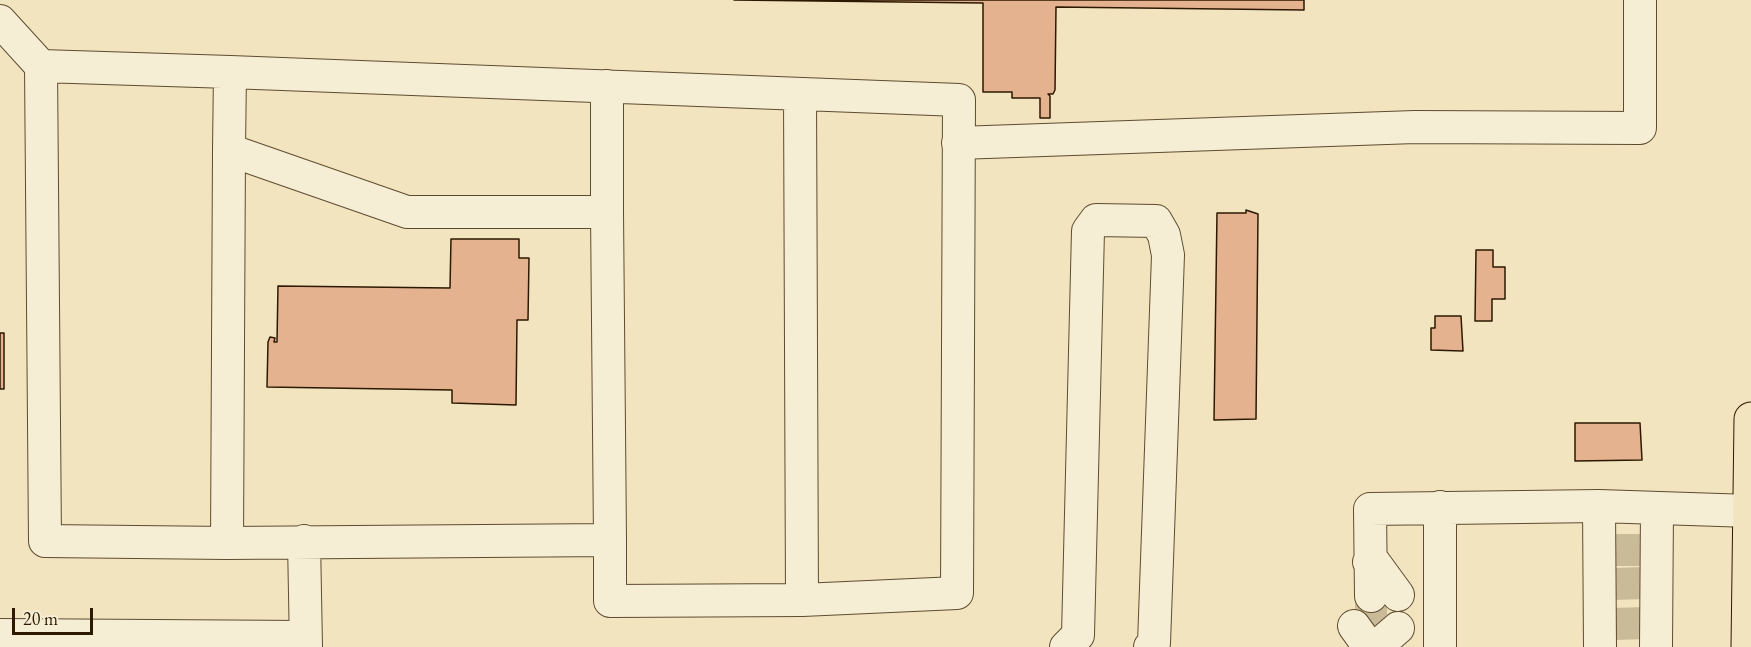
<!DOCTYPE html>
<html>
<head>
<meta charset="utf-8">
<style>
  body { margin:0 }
  #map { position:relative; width:1751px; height:647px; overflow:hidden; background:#f1e4be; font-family:"EB Garamond",serif }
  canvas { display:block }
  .scale { position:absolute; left:12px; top:608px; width:81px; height:27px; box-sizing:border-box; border:3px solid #2d1900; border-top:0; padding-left:8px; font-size:18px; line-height:21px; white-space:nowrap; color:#2d1900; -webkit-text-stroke:4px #f6edd5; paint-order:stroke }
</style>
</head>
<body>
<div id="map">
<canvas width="1751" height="647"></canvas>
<div class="scale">20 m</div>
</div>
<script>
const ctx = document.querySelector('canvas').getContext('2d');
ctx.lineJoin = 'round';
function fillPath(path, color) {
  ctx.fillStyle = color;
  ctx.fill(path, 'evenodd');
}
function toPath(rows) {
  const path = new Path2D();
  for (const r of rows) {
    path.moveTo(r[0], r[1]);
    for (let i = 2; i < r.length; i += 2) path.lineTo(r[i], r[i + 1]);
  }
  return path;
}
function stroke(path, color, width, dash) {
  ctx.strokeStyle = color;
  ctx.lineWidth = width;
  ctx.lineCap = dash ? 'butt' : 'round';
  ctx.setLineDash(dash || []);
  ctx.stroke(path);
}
const building = toPath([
  [1304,0,1304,10,1056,7,1055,90,1053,94,1048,94,1050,96,1050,118,1040,118,1040,98,1012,98,1012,92,983,92,983,3,734,0,1304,0],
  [1246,210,1258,214,1256,419,1214,420,1217,213,1246,213,1246,210],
  [451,239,519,239,519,258,529,258,528,320,517,320,516,405,452,403,452,390,267,387,268,342,270,337,275,338,274,342,277,342,278,286,450,288,451,239],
  [1476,250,1493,250,1493,267,1505,267,1505,299,1492,299,1492,321,1475,321,1476,250],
  [1435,316,1461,316,1463,351,1431,350,1431,328,1435,328,1435,316],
  [0,333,4,333,4,389,0,389,0,333],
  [1575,423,1640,423,1642,460,1575,461,1575,423]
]);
fillPath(building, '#e5b290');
stroke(building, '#2d1900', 1.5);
stroke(toPath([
  [1614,550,1644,550],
  [1614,584,1644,583],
  [1371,596,1371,627],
  [1614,624,1645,623]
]), '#cabb98', 32, [32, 16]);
const minor = toPath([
  [0,21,41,66],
  [607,86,607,212],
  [800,94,802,600],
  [958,143,1415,127,1640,128,1640,0],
  [229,150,230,72,959,100,957,593,802,600,610,601,610,540],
  [229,150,407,212,607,212,610,540,227,543,229,150],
  [1599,506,1600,647],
  [304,541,306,647],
  [227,543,45,541,41,66,230,72],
  [1369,562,1371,558,1398,595],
  [1371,596,1370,509,1599,506,1750,511],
  [1354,626,1369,647],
  [0,635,305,637],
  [1066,647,1078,635,1088,231,1096,220,1156,221,1164,235,1168,255,1154,643,1150,647],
  [1376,647,1398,628],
  [1440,647,1440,507],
  [1656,647,1657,508]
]);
const major = toPath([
  [1748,647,1751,419]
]);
stroke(minor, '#5e4c30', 34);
stroke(major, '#2d1900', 35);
stroke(minor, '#f6edd5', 32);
stroke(major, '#f1e4be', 33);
</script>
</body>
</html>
